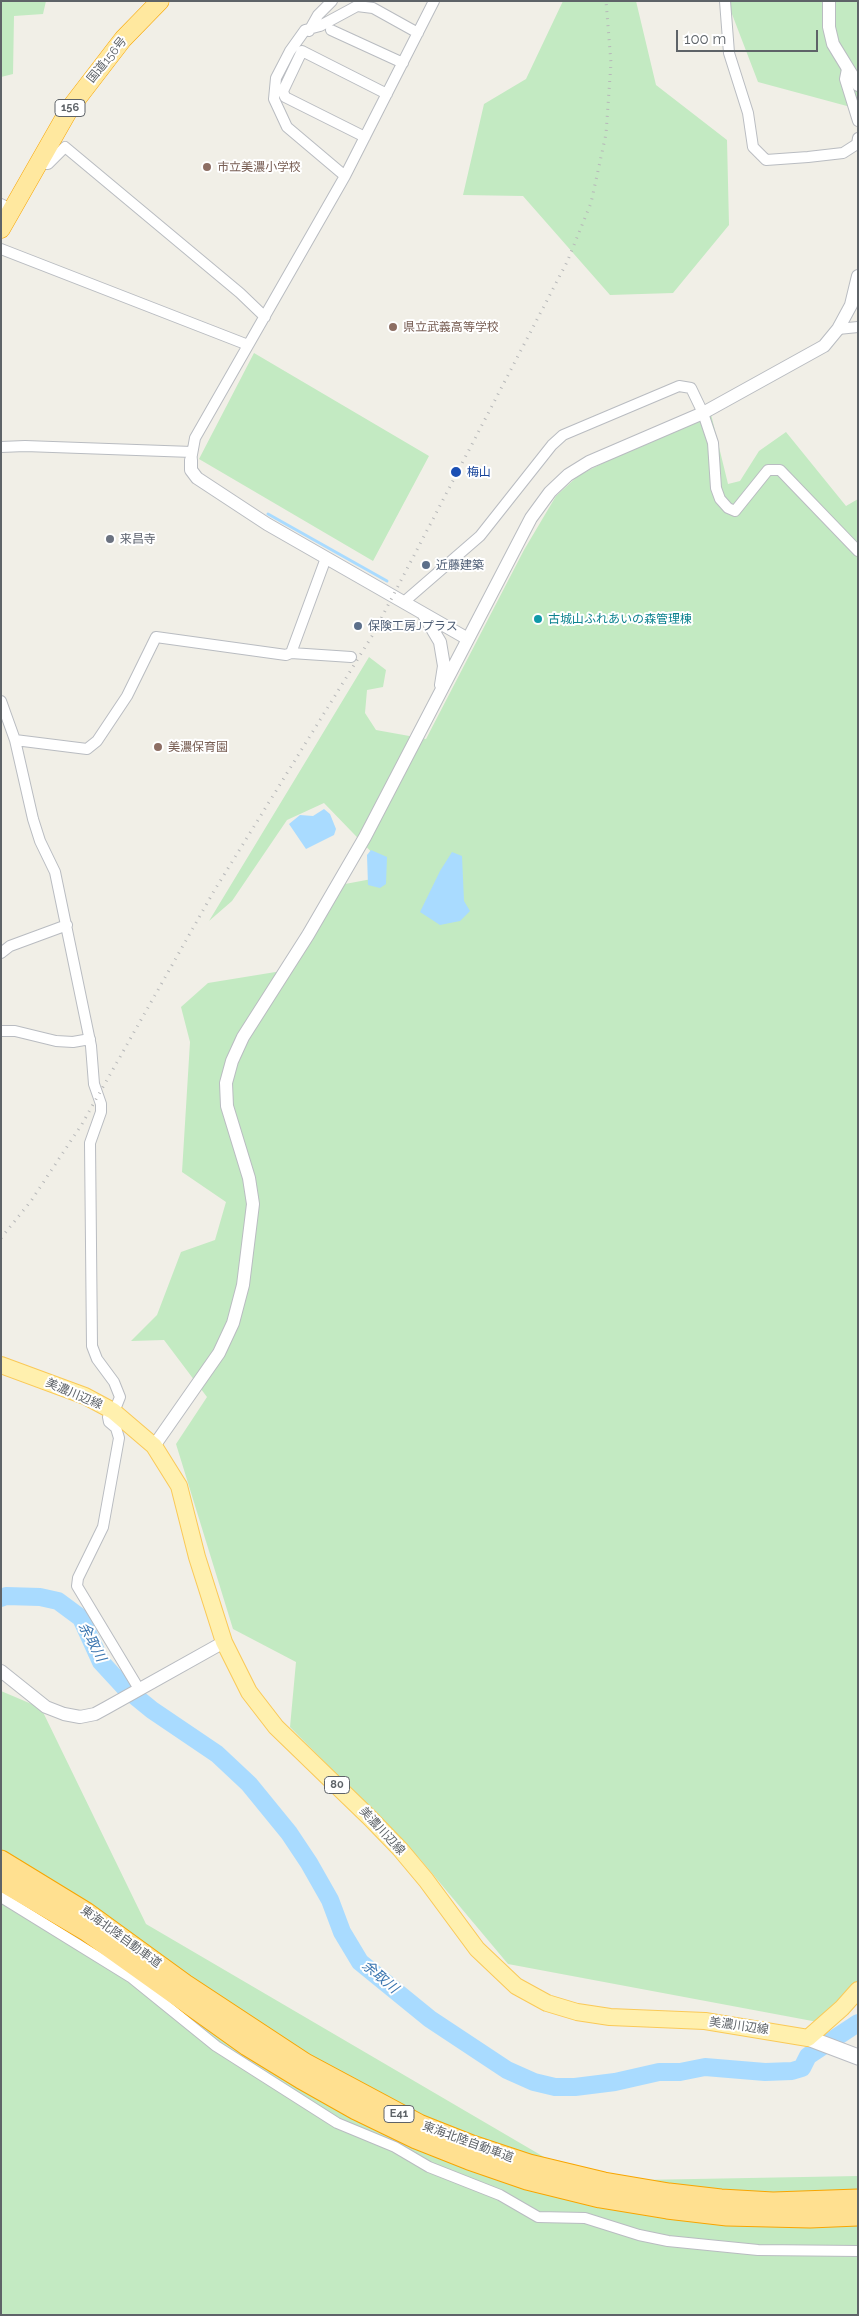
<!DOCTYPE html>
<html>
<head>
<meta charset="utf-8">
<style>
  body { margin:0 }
  #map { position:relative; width:859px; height:2316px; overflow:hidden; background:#f1efe7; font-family:Raleway,sans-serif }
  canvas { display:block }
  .frame { position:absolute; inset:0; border:2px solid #5e6368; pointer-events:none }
  .scale { position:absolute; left:676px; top:30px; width:142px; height:22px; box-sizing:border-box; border:2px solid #5e6368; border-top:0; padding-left:6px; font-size:15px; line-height:18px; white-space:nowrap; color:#5e6368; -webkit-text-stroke:4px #fff; paint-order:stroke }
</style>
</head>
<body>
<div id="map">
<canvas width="859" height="2316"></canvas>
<div class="frame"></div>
<div class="scale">100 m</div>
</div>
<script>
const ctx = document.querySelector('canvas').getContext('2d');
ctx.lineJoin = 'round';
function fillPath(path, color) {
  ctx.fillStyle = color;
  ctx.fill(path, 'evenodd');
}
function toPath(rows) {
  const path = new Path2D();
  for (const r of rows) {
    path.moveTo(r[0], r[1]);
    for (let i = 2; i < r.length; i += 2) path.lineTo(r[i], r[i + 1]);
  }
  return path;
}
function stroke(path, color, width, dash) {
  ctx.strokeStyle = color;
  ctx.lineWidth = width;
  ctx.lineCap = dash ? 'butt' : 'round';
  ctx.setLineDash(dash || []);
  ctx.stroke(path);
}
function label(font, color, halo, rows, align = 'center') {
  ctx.font = font + ' Raleway,"Noto Sans JP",sans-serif';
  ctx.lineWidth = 4;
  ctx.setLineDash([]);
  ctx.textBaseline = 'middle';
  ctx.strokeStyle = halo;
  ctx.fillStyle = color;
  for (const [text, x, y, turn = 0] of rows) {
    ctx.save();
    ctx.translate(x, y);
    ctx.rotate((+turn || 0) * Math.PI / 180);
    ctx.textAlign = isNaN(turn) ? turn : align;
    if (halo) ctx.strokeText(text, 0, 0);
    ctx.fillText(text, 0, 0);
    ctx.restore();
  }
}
fillPath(toPath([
  [1,1,46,1,43,14,14,16,13,74,1,77],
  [563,1,636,1,656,85,727,140,729,225,673,293,610,295,523,196,463,195,484,104,526,79],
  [727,1,858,1,858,109,758,82],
  [254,353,429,456,373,561,199,459],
  [710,410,728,484,740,481,759,451,786,432,846,506,858,499,858,1994,823,2023,508,1964,420,1859,290,1727,296,1662,233,1629,176,1444,207,1397,164,1340,131,1341,157,1315,181,1252,215,1240,226,1202,182,1172,190,1042,181,1007,208,983,294,969,345,884,377,878,381,862,324,803,287,820,232,901,209,921,369,657,386,670,383,687,367,690,365,713,376,730,426,739,524,550,556,496,579,475],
  [1,1691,41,1708,146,1924,585,2181,858,2176,858,2315,1,2315]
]), '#c3eac2');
fillPath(toPath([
  [324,809,330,814,336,829,334,835,306,849,289,824,300,815,313,816],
  [371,850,387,857,386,884,380,888,368,885,367,855],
  [452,852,462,856,464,901,470,911,460,921,440,925,420,912,440,871]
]), '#a9dbff');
stroke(toPath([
  [268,514,387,581]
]), '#a9dbff', 3);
stroke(toPath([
  [1,1598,6,1596,40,1597,58,1601,81,1618,101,1662,125,1688,152,1710,217,1754,249,1784,289,1833,309,1863,330,1900,342,1932,360,1962,430,2019,507,2070,534,2082,555,2087,575,2087,615,2082,659,2072,680,2072,705,2067,765,2072,792,2071,802,2068,808,2056,858,2023]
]), '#a9dbff', 18);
const minor = toPath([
  [725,1,729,53,748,113,753,147,766,160,808,157,843,153,857,144,858,138],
  [331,30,403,63],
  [309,31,318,15,332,1],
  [847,69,845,79,858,121],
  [365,137,285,97,283,91,302,51,387,94],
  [37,164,48,164,65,147,240,293,265,317],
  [345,176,287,127,274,99,276,78,290,51,305,30,320,26,357,6,373,8,418,33],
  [1,204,11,209],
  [1,249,248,345],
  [838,329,858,327],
  [1,447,25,446,192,452],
  [191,460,195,438,345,176,434,1],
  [405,601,480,536,552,445,563,435,679,386,691,388,703,413,713,443,716,488,720,499,728,508,735,511,768,470,780,470,858,551],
  [291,653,351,657],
  [1,701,15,740,33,819,40,841,55,872,91,1046,94,1084,101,1104,101,1112,90,1143,92,1346,97,1359,114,1382,120,1397,116,1407,108,1417,109,1422,116,1428,119,1438,103,1527,78,1578,77,1586,139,1689],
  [15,740,87,749,97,741,127,696,156,637,286,655,291,653,326,558],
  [1,953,10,946,67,925],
  [1,1031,15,1031,56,1041,73,1042,90,1039],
  [1,1897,132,1978,216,2046,337,2123,395,2147,429,2167,500,2195,538,2217,585,2218,639,2235,668,2241,758,2250,858,2251]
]);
const tertiary = toPath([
  [829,1,829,27,833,44,858,85],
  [191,460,191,470,197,478,267,524,468,639],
  [424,615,440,642,444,666,441,685],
  [154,1446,219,1353,233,1323,243,1285,253,1204,249,1178,227,1106,226,1083,232,1061,243,1037,308,935,365,837,531,518,550,492,568,475,589,462,703,413,824,346,838,329,851,305,858,276],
  [1,1671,46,1707,64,1714,80,1717,95,1714,106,1708,224,1642]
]);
const secondary = toPath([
  [808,2038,858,2057]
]);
const primary = toPath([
  [1,1365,85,1396,113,1411,154,1446,179,1486,197,1557,224,1642,249,1692,276,1727,370,1818,400,1849,426,1880,477,1949,516,1986,547,2003,577,2012,610,2017,705,2021,808,2038,842,2008,858,1990]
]);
const trunk = toPath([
  [1,229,70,108,123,39,160,1]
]);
const motorway = toPath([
  [1,1860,86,1912,185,1984,305,2063,419,2124,472,2145,529,2164,604,2182,669,2193,721,2199,773,2202,858,2199],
  [1,1881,86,1931,247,2046,301,2079,356,2110,416,2139,469,2160,527,2180,600,2198,667,2209,727,2216,810,2218,858,2216]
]);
stroke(minor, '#b9bcc1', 12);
stroke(tertiary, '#b9bcc1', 14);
stroke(secondary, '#babdc3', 17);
stroke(primary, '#fac957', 18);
stroke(trunk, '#f8a500', 19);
stroke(motorway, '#f8a500', 21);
stroke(minor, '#fff', 10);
stroke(tertiary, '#fff', 12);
stroke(secondary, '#fff', 15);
stroke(primary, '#fff0ae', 16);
stroke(trunk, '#ffe89f', 18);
stroke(motorway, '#ffe090', 19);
stroke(toPath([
  [1,1238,31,1201,82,1124,214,891,372,636,567,262,591,203,606,134,611,63,606,1]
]), '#b7b8b9', 3, [1, 6]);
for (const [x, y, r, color] of [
  [207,167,5,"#8d6e63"],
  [393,327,5,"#8d6e63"],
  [456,472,6,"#1a4fb4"],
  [110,539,5,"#6b7280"],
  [426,565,5,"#5c6f8a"],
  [538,619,5,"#0f9aa8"],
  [358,626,5,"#5c6f8a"],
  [158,747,5,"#8d6e63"]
]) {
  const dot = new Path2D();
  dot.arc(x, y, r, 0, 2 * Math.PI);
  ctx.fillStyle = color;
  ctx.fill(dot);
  stroke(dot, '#fff', 2);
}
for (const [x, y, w] of [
  [70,108,30],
  [337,1785,25],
  [399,2114,30]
]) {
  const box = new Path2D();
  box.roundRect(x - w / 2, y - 8.5, w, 17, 4);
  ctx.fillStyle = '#fff';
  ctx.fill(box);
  stroke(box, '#5e6368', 1);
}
label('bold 11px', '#5e6368', null, [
  ["156",70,108],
  ["80",337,1785],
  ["E41",399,2114]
]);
label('12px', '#5e6368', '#fff', [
  ["国道156号",107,60,-51],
  ["美濃川辺線",74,1394,23],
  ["美濃川辺線",382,1831,47],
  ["東海北陸自動車道",121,1937,36],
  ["美濃川辺線",739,2026,8],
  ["東海北陸自動車道",468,2142,20]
]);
label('12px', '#785e54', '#fff', [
  ["市立美濃小学校",217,167],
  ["県立武義高等学校",403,327],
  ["美濃保育園",168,747]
], 'left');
label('12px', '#164399', '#fff', [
  ["梅山",467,472]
], 'left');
label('12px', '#5b616d', '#fff', [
  ["来昌寺",120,539]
], 'left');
label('12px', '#4e5e75', '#fff', [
  ["近藤建築",436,565],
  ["保険工房Jプラス",368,626]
], 'left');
label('12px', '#0d838f', '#fff', [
  ["古城山ふれあいの森管理棟",548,619]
], 'left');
label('italic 14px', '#3b76b0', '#fff', [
  ["余取川",92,1642,62],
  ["余取川",380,1977,40]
]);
</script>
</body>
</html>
